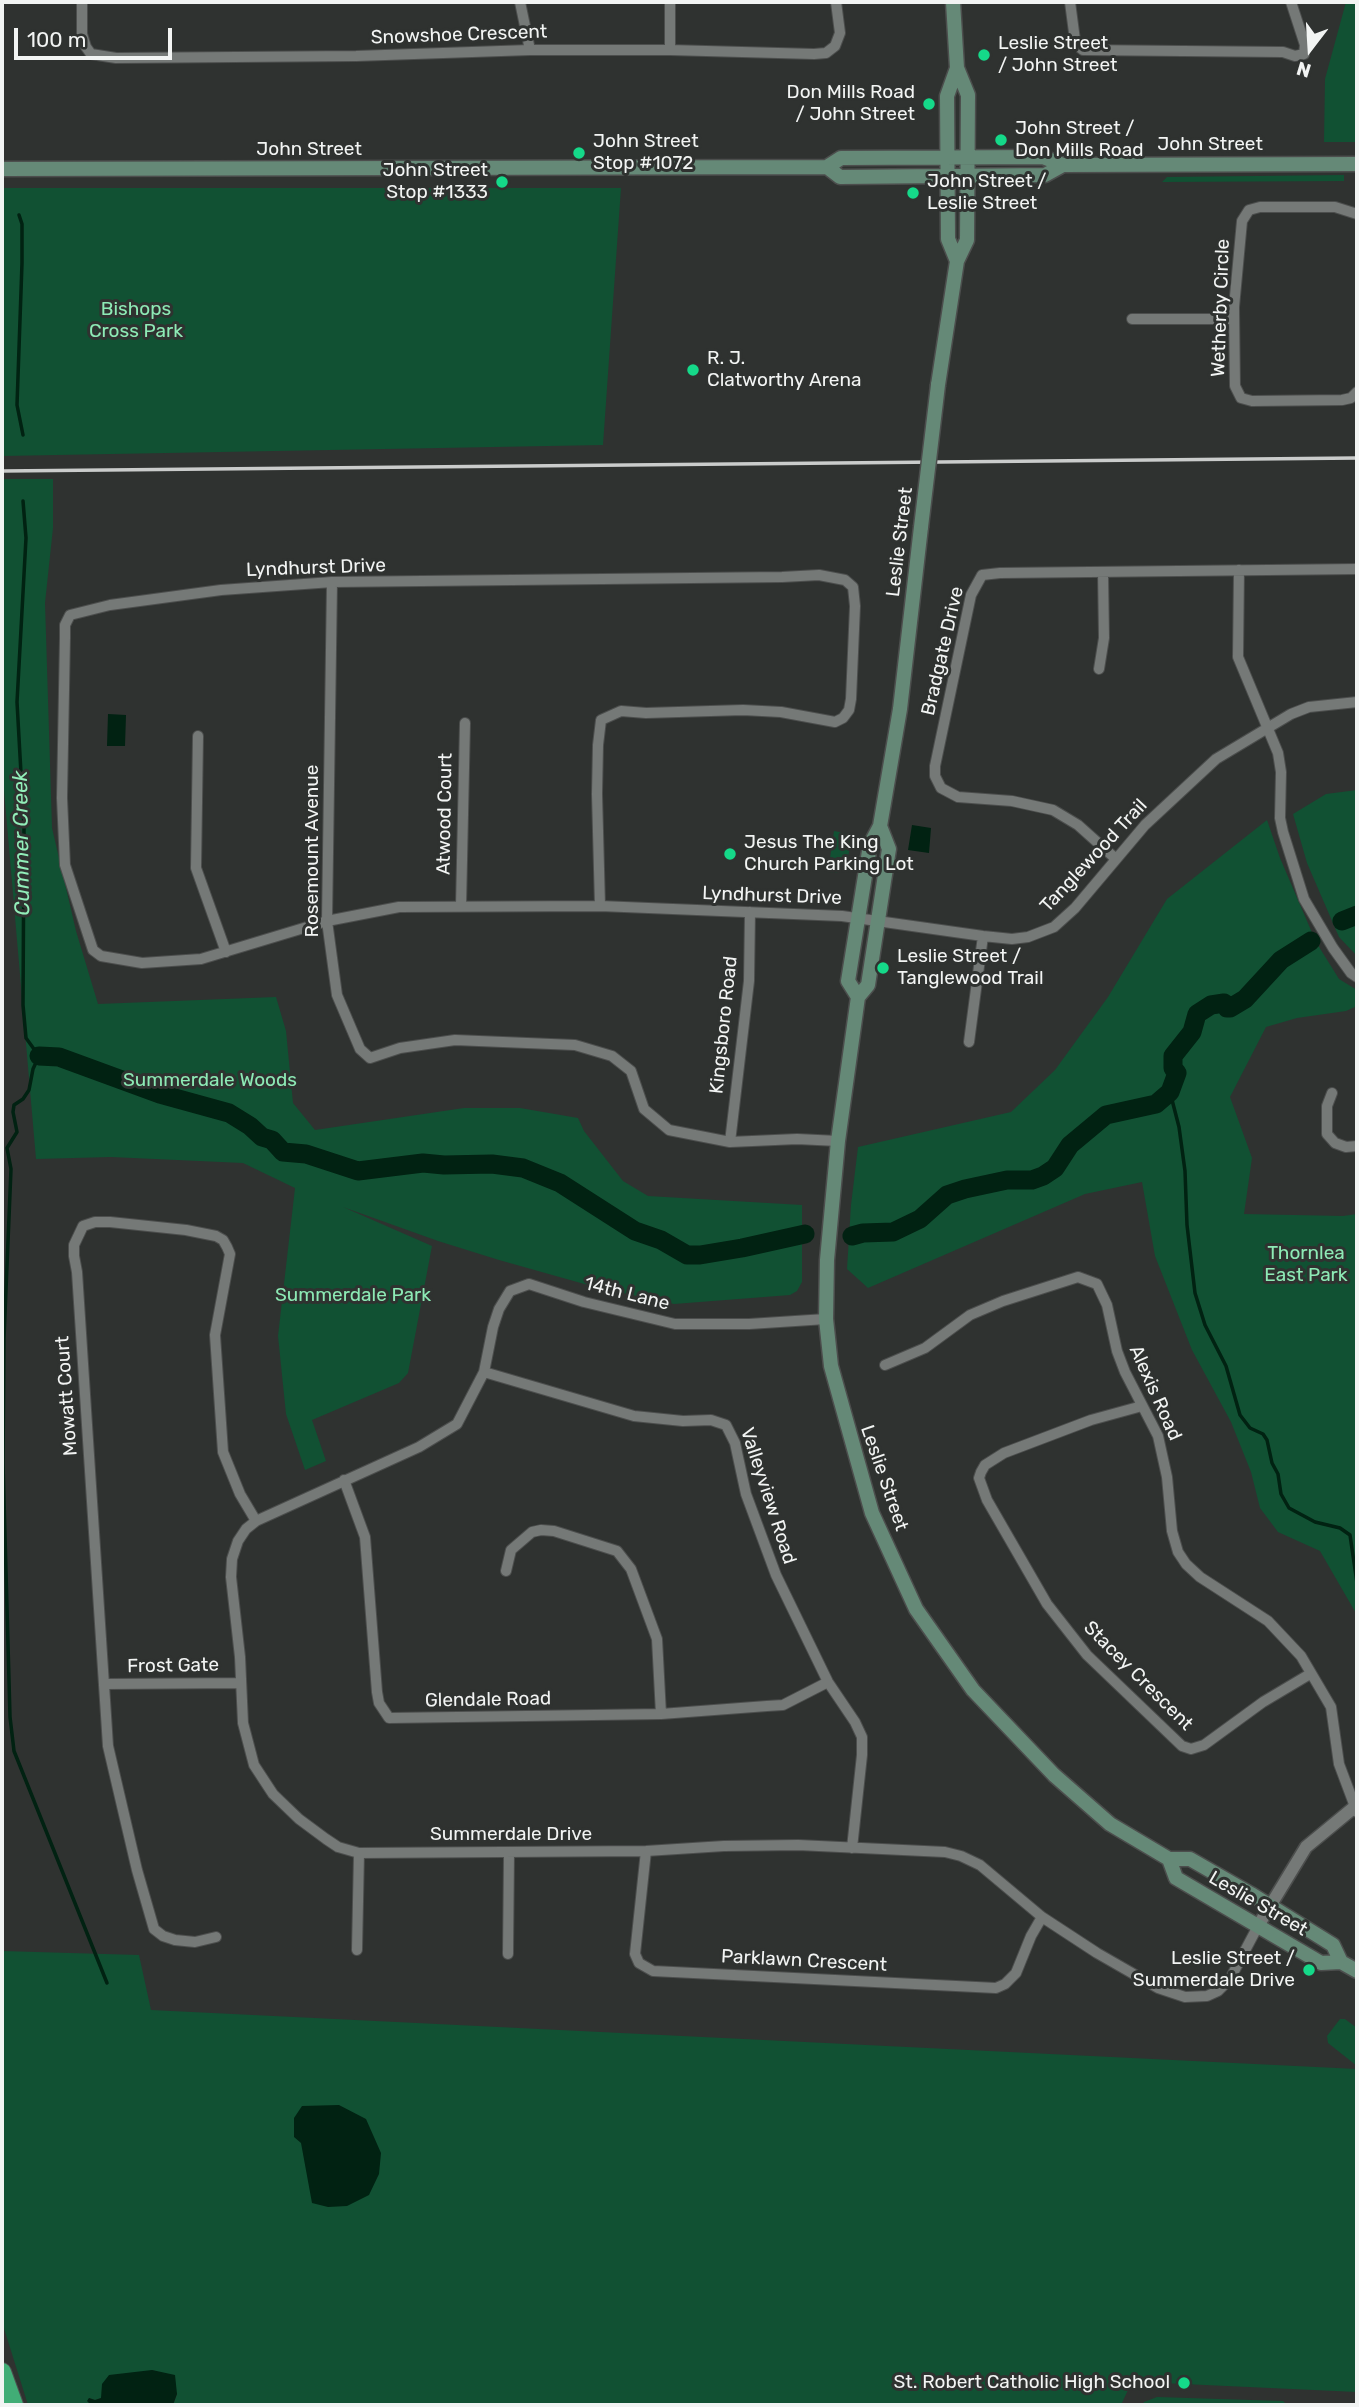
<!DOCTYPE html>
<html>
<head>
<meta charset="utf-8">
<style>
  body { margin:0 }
  #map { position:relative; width:1359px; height:2407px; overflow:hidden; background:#2f3230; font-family:Rubik,sans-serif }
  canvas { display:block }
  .frame { position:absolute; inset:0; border:4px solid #f2f4f3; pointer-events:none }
  .north { position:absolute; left:1275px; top:14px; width:70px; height:70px; -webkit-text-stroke:5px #2f3230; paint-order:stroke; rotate:197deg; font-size:19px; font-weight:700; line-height:28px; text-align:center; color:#f2f4f3 }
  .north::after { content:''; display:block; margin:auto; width:24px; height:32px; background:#f2f4f3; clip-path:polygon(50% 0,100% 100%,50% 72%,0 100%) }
  .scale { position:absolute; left:14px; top:28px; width:158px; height:32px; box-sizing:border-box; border:4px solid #f2f4f3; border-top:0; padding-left:9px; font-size:21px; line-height:24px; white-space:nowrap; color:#f2f4f3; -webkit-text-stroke:5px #2f3230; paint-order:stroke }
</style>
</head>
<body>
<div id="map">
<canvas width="1359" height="2407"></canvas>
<div class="frame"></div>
<div class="north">N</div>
<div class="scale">100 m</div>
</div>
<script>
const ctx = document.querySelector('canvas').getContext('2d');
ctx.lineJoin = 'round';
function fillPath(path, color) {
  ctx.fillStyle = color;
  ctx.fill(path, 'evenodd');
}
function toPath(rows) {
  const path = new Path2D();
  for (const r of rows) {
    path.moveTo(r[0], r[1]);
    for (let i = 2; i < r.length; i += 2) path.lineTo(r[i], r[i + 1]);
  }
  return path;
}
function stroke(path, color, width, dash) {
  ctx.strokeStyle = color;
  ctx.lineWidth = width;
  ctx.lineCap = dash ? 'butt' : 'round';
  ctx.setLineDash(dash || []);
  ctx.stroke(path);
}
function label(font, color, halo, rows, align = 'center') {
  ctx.font = font + ' Rubik,sans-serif';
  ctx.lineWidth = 6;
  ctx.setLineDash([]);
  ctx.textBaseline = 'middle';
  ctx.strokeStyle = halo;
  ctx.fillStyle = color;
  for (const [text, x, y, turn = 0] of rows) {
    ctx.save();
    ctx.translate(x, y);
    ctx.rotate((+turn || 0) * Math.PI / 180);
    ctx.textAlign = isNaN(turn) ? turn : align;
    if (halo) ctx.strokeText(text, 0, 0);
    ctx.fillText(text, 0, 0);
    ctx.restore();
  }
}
fillPath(toPath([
  [1346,2,1357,2,1357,142,1324,142,1325,79],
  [1344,175,1344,181,1162,182,1167,177],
  [2,188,621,188,603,445,2,456],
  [2,479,53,479,53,528,45,603,52,828,76,931,98,1004,276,997,286,1031,293,1103,315,1130,464,1108,520,1108,578,1118,584,1131,623,1181,648,1196,802,1205,802,1282,797,1291,790,1295,674,1304,595,1287,499,1260,438,1241,343,1207,432,1246,408,1373,399,1383,312,1420,326,1461,305,1470,286,1414,278,1336,295,1188,243,1163,111,1157,36,1159,2,767],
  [1357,790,1357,956,1339,937,1307,863,1293,814,1326,794],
  [1267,820,1280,858,1316,942,1339,979,1357,990,1357,1006,1346,1011,1297,1018,1266,1027,1230,1097,1252,1158,1244,1214,1343,1216,1357,1214,1357,1615,1320,1551,1278,1532,1260,1508,1251,1472,1231,1422,1192,1350,1155,1256,1142,1182,1085,1194,868,1288,847,1269,851,1205,858,1147,1011,1112,1055,1070,1108,997,1167,899],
  [834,831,850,834,851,841,846,868,839,866,838,873,828,872],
  [2,1951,139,1955,151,2010,1357,2069,1357,2392,1140,2382,1128,2390,1121,2405,173,2405,177,2394,164,2374,152,2370,101,2398,95,2400,89,2398,88,2401,91,2405,28,2405,2,2322],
  [1340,2019,1345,2019,1357,2028,1357,2066,1328,2043,1327,2036],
  [1157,2397,1283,2401,1287,2405,1142,2405,1144,2402]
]), '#115133');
fillPath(toPath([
  [108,714,126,715,125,746,107,746],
  [912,825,931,828,929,853,908,850],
  [339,2105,366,2119,381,2153,379,2174,369,2195,347,2206,328,2207,312,2203,301,2143,294,2137,294,2118,302,2106],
  [152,2370,175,2375,177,2394,173,2405,91,2405,87,2401,89,2398,95,2400,101,2398,102,2384,109,2375]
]), '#012212');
stroke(toPath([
  [19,215,22,224,22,263,17,405,23,435],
  [23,501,26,538,17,702,24,827,23,1005,26,1038,39,1056,33,1069,29,1090,23,1099,14,1105,13,1112,17,1132,7,1148,11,1169,4,1338,3,1463,10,1717,14,1751,107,1983],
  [1170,1092,1179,1127,1185,1171,1187,1225,1195,1293,1205,1325,1226,1366,1240,1415,1250,1428,1263,1434,1267,1440,1272,1463,1278,1474,1281,1494,1289,1508,1315,1522,1340,1528,1350,1535,1357,1583]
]), '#012212', 3.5);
stroke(toPath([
  [1342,921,1357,915],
  [39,1056,59,1057,160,1094,229,1113,250,1126,262,1137,272,1140,283,1152,306,1154,358,1171,423,1163,444,1165,492,1164,523,1168,560,1183,635,1231,661,1240,687,1255,700,1255,742,1248,805,1234],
  [852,1236,863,1233,893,1232,920,1219,947,1195,965,1189,1007,1180,1032,1180,1043,1176,1055,1168,1070,1145,1106,1115,1156,1104,1170,1092,1177,1073,1173,1068,1173,1056,1192,1032,1197,1014,1211,1005,1224,1003,1227,1008,1230,1008,1245,999,1281,960,1311,941]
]), '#012212', 19);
const minor = toPath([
  [82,2,82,34,86,47,91,54,116,58,356,56,530,50,670,50,814,54,826,53,835,46,840,33,836,2],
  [520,2,530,50],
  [670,2,670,50],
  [1070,2,1075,40,1078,46,1083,50,1283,52,1295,56,1304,54,1305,45,1291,2],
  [1357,214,1335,207,1260,207,1249,210,1242,221,1234,307,1235,386,1241,398,1252,401,1342,400,1351,398,1357,392],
  [1132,319,1234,319],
  [1239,570,1238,657,1278,753,1281,772,1280,818,1283,832,1304,899,1333,948,1351,973,1357,977],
  [332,582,327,921,337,995,360,1049,370,1058,400,1048,455,1040,575,1045,612,1056,631,1071,644,1109,669,1130,730,1142,797,1139,838,1141],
  [1099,669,1104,638,1103,572],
  [198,736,196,868,226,952],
  [1116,859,1078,825,1053,810,1012,801,958,797,941,788,935,776,935,766,971,595,982,575,1000,573,1357,569],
  [461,906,465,723],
  [600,906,597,794,598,745,601,720,621,711,646,713,743,710,781,712,835,722,843,718,849,710,851,699,855,606,853,587,845,580,819,575,782,577,332,582,221,590,110,605,70,615,65,625,65,637,62,798,65,865,93,950,101,956,142,963,201,959,327,921,399,907,600,906,842,916,983,936,1012,939,1028,937,1054,927,1075,908,1145,825,1216,759,1291,714,1309,707,1357,702],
  [969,1042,983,936],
  [1332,1093,1327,1106,1327,1134,1335,1143,1346,1147,1357,1146],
  [730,1142,749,981,750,912],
  [826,1319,749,1324,675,1324,584,1302,529,1284,510,1291,499,1309,493,1327,484,1372,457,1424,419,1447,256,1521,246,1529,238,1541,232,1559,231,1577,240,1657,243,1723,254,1765,273,1794,299,1819,326,1839,338,1847,359,1853,646,1851,724,1846,798,1845,945,1852,961,1856,980,1865,1042,1917,1097,1953,1158,1988,1185,1997,1207,1996,1218,1991,1230,1979,1258,1926],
  [885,1365,925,1348,970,1315,1003,1301,1078,1277,1097,1284,1107,1305,1117,1351,1125,1372,1158,1436,1167,1477,1172,1531,1178,1552,1186,1564,1200,1577,1268,1621,1301,1656,1331,1707,1339,1764,1357,1812],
  [484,1372,634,1416,683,1421,711,1420,726,1425,735,1443,746,1494,776,1575,828,1682,855,1722,862,1737,862,1755,852,1848],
  [1142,1406,1091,1420,1004,1453,985,1465,981,1472,979,1478,987,1500,1047,1604,1087,1655,1182,1746,1191,1749,1204,1745,1263,1702,1310,1674],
  [344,1480,365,1537,377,1692,379,1703,389,1718,661,1714,767,1706,783,1705,828,1682],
  [506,1571,511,1550,532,1532,541,1530,554,1531,617,1551,631,1569,657,1639,661,1714],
  [105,1684,241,1683],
  [646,1851,635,1954,639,1963,653,1971,996,1988,1005,1984,1016,1973,1031,1936,1042,1917],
  [216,1937,195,1942,175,1940,163,1936,154,1929,137,1870,108,1746,77,1272,74,1256,74,1245,83,1226,95,1222,110,1222,186,1230,216,1236,223,1240,227,1247,230,1254,215,1335,223,1452,240,1494,256,1521],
  [357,1950,359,1853],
  [508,1954,509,1853]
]);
const tertiary = toPath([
  [1258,1926,1306,1847,1357,1805]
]);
const secondary = toPath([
  [957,68,947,96,948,239,957,261],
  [827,167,840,177,1045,175,1063,165],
  [2,169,827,167,841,158,1043,157,1063,165,1357,164],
  [938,385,957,261,967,240,968,95,957,68,953,2],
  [880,826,889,849,868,985,858,997,838,1141,827,1260,826,1319,831,1366,872,1513,916,1609,973,1690,1054,1775,1110,1824,1169,1859,1190,1859,1251,1894,1333,1945,1341,1962],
  [858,997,848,981,870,845,880,826,900,709,921,527],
  [1169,1859,1176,1878,1321,1963,1341,1962,1357,1971]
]);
const motorway = toPath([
  [2,2372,14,2405]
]);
stroke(minor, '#4c4e4d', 12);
stroke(tertiary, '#4c4e4d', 15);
stroke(secondary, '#4c4e4d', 17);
stroke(motorway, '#4c4e4d', 20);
stroke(minor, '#757977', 10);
stroke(tertiary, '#757977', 12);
stroke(secondary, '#658977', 14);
stroke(motorway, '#41ad76', 18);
stroke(toPath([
  [2,471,1357,458]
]), '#cacccb', 3.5);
const secondaryBridge = toPath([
  [921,527,938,385]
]);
stroke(secondaryBridge, '#4c4e4d', 17, []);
stroke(secondaryBridge, '#658977', 14);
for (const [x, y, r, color] of [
  [984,55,7,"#15d989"],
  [929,104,7,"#15d989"],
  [1001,140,7,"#15d989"],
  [579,153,7,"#15d989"],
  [502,182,7,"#15d989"],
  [913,193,7,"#15d989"],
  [693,370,7,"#15d989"],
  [730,854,7,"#15d989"],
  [883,968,7,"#15d989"],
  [1309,1970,7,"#15d989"],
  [1184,2383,7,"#15d989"]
]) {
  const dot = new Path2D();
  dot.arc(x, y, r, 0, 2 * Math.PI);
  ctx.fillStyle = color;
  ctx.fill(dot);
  stroke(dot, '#2f3230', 2.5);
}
label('19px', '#f2f4f3', '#2f3230', [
  ["Snowshoe Crescent",459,35,-2],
  ["John Street",1210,145],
  ["John Street",309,150],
  ["Wetherby Circle",1221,308,-88],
  ["Leslie Street",900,542,-83],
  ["Lyndhurst Drive",316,568,-2],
  ["Bradgate Drive",943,651,-77],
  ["Atwood Court",445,814,-89],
  ["Rosemount Avenue",313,851,-90],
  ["Tanglewood Trail",1094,856,-47],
  ["Lyndhurst Drive",772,896,2],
  ["Kingsboro Road",724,1025,-84],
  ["14th Lane",627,1294,14],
  ["Alexis Road",1155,1393,66],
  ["Mowatt Court",67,1396,-94],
  ["Leslie Street",884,1478,71],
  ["Valleyview Road",768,1496,72],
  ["Frost Gate",173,1666,-1],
  ["Stacey Crescent",1138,1676,45],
  ["Glendale Road",488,1700,-1],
  ["Summerdale Drive",511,1835],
  ["Leslie Street",1258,1904,30],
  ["Parklawn Crescent",804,1961,3]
]);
label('19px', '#f2f4f3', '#2f3230', [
  ["Leslie Street",998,44],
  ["/ John Street",998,66],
  ["Don Mills Road",915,93,"right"],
  ["/ John Street",915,115,"right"],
  ["John Street /",1015,129],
  ["Don Mills Road",1015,151],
  ["John Street",593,142],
  ["Stop #1072",593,164],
  ["John Street",488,171,"right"],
  ["Stop #1333",488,193,"right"],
  ["John Street /",927,182],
  ["Leslie Street",927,204],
  ["R. J.",707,359],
  ["Clatworthy Arena",707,381],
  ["Jesus The King",744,843],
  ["Church Parking Lot",744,865],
  ["Leslie Street /",897,957],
  ["Tanglewood Trail",897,979],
  ["Leslie Street /",1295,1959,"right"],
  ["Summerdale Drive",1295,1981,"right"],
  ["St. Robert Catholic High School",1170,2383,"right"]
], 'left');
label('19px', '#8deab5', '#2f3230', [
  ["Bishops",136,310],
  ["Cross Park",136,332],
  ["Summerdale Woods",210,1081],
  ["Thornlea",1306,1254],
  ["East Park",1306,1276],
  ["Summerdale Park",353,1296]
]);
label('italic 21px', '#92eeb9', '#2f3230', [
  ["Cummer Creek",22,843,-91]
]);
</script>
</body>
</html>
